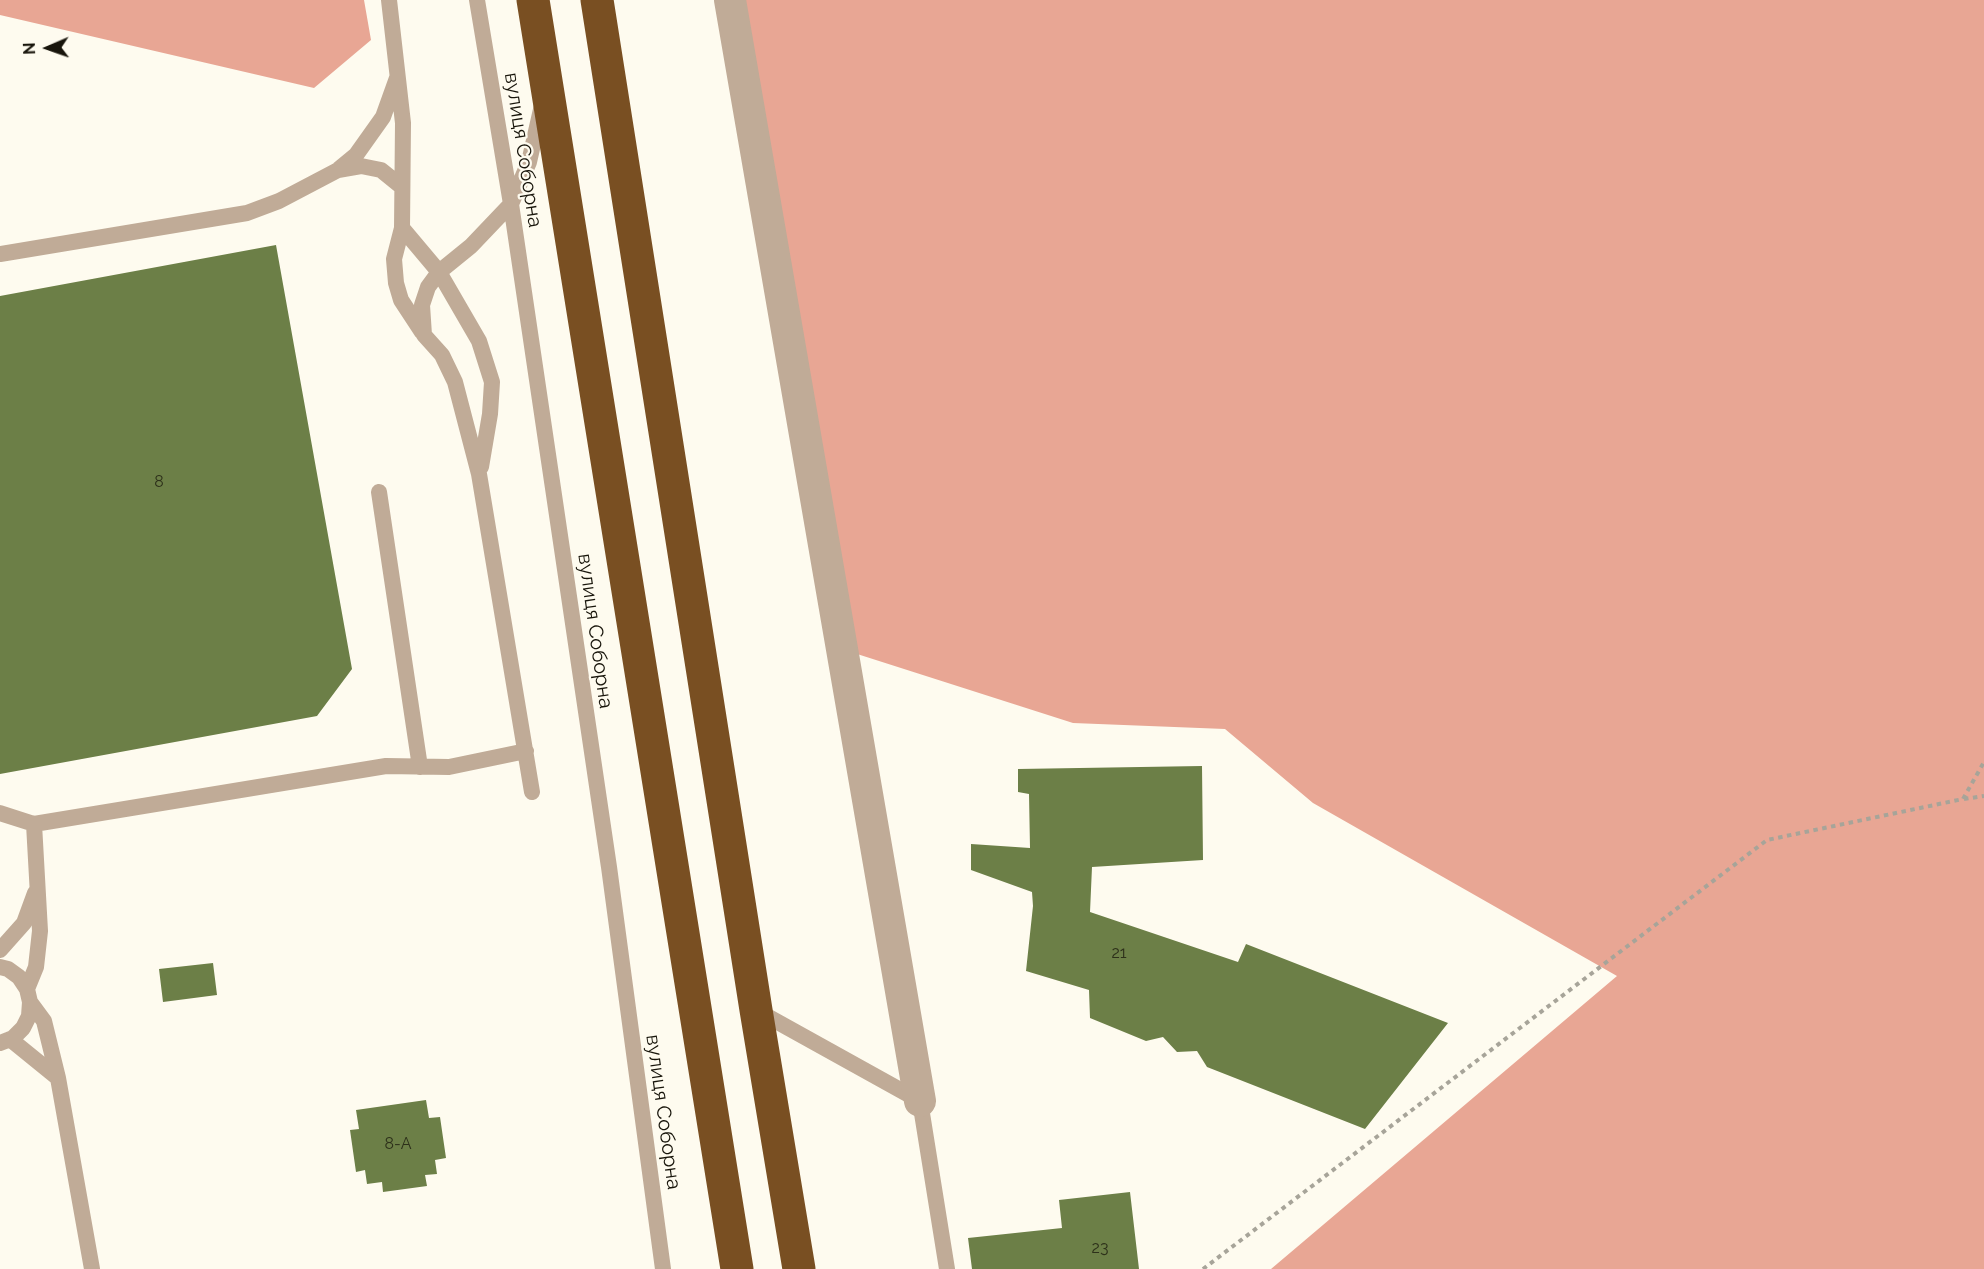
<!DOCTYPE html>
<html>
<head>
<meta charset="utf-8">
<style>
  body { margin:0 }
  #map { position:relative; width:1984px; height:1269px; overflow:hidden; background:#fefbef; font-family:Raleway,sans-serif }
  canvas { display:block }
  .north { position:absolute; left:18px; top:18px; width:60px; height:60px; -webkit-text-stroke:4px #fefbef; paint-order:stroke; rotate:268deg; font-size:16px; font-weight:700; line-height:24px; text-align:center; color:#18150b }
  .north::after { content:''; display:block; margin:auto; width:21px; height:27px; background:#18150b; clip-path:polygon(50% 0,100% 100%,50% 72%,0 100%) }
</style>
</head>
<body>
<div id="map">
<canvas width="1984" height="1269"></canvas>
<div class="north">N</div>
</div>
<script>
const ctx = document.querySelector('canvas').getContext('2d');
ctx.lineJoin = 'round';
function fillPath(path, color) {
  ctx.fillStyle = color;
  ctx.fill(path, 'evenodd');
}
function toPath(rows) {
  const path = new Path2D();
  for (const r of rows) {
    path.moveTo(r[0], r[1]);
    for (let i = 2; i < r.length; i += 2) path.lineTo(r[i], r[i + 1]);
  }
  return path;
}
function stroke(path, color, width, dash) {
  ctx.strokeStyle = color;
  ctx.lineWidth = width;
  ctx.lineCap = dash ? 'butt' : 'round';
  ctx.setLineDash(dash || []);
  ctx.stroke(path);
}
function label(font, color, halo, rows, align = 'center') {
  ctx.font = font + ' Raleway,sans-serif';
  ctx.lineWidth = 4.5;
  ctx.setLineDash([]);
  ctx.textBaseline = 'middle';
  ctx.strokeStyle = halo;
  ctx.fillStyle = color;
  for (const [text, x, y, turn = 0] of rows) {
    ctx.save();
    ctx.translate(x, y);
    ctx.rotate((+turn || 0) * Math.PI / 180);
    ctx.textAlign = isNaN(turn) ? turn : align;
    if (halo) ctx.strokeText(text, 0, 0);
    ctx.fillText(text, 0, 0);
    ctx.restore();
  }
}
fillPath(toPath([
  [0,0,364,0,371,40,314,88,0,15],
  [734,0,1984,0,1984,1269,1271,1269,1617,976,1313,803,1225,729,1073,723,854,653]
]), '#e8a694');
fillPath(toPath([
  [276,245,352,669,317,716,0,774,0,296],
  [1202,766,1203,860,1092,867,1090,912,1238,962,1246,944,1448,1023,1365,1129,1207,1067,1197,1051,1177,1052,1163,1037,1146,1041,1090,1018,1089,990,1026,971,1033,906,1032,892,971,870,971,844,1030,848,1029,794,1018,792,1018,769],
  [213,963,217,995,163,1002,159,969],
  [426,1100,429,1118,440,1117,446,1158,435,1160,437,1174,425,1175,427,1186,383,1192,382,1182,367,1184,365,1170,356,1172,350,1130,359,1129,356,1110],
  [1130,1192,1139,1269,972,1269,968,1238,1062,1228,1059,1200]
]), '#6c7f47');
stroke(toPath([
  [1964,799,1984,796],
  [1203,1269,1767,840,1963,799,1984,762]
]), '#a7a499', 4, [4.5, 4.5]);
stroke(toPath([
  [389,0,403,123,402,228,394,259,396,283,401,300,422,332],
  [477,0,511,204,609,867,663,1269],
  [339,169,356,155,383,117,397,78],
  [402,228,439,272,479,341,492,382,490,414,481,467],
  [0,254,247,213,279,201,338,170,361,166,381,170,402,187],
  [379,492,420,767],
  [532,792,479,474,455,382,442,355,424,335,422,305,428,287,439,272,471,246,511,204,529,162,542,105],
  [0,813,34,824,386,766,449,767,526,751],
  [0,950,24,923,35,893],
  [0,967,8,969,19,977,27,989,30,1002,29,1016,23,1028,13,1038,0,1043],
  [27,989,36,967,40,931,34,824],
  [30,1002,44,1021,58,1078,92,1269],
  [756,1010,920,1101,947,1269],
  [10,1039,58,1078]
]), '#c0ab97', 16);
stroke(toPath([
  [730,0,920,1101]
]), '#c0ab97', 32);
stroke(toPath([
  [533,0,737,1269],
  [597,0,756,1010,799,1269]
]), '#794f22', 33);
label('16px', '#2d301a', null, [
  ["8",159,482],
  ["21",1119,953],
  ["8-А",398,1144],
  ["23",1100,1248]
]);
label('20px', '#18150b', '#fefbef', [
  ["вулиця Соборна",523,150,81],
  ["вулиця Соборна",595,631,82],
  ["вулиця Соборна",663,1112,82]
]);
</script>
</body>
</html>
